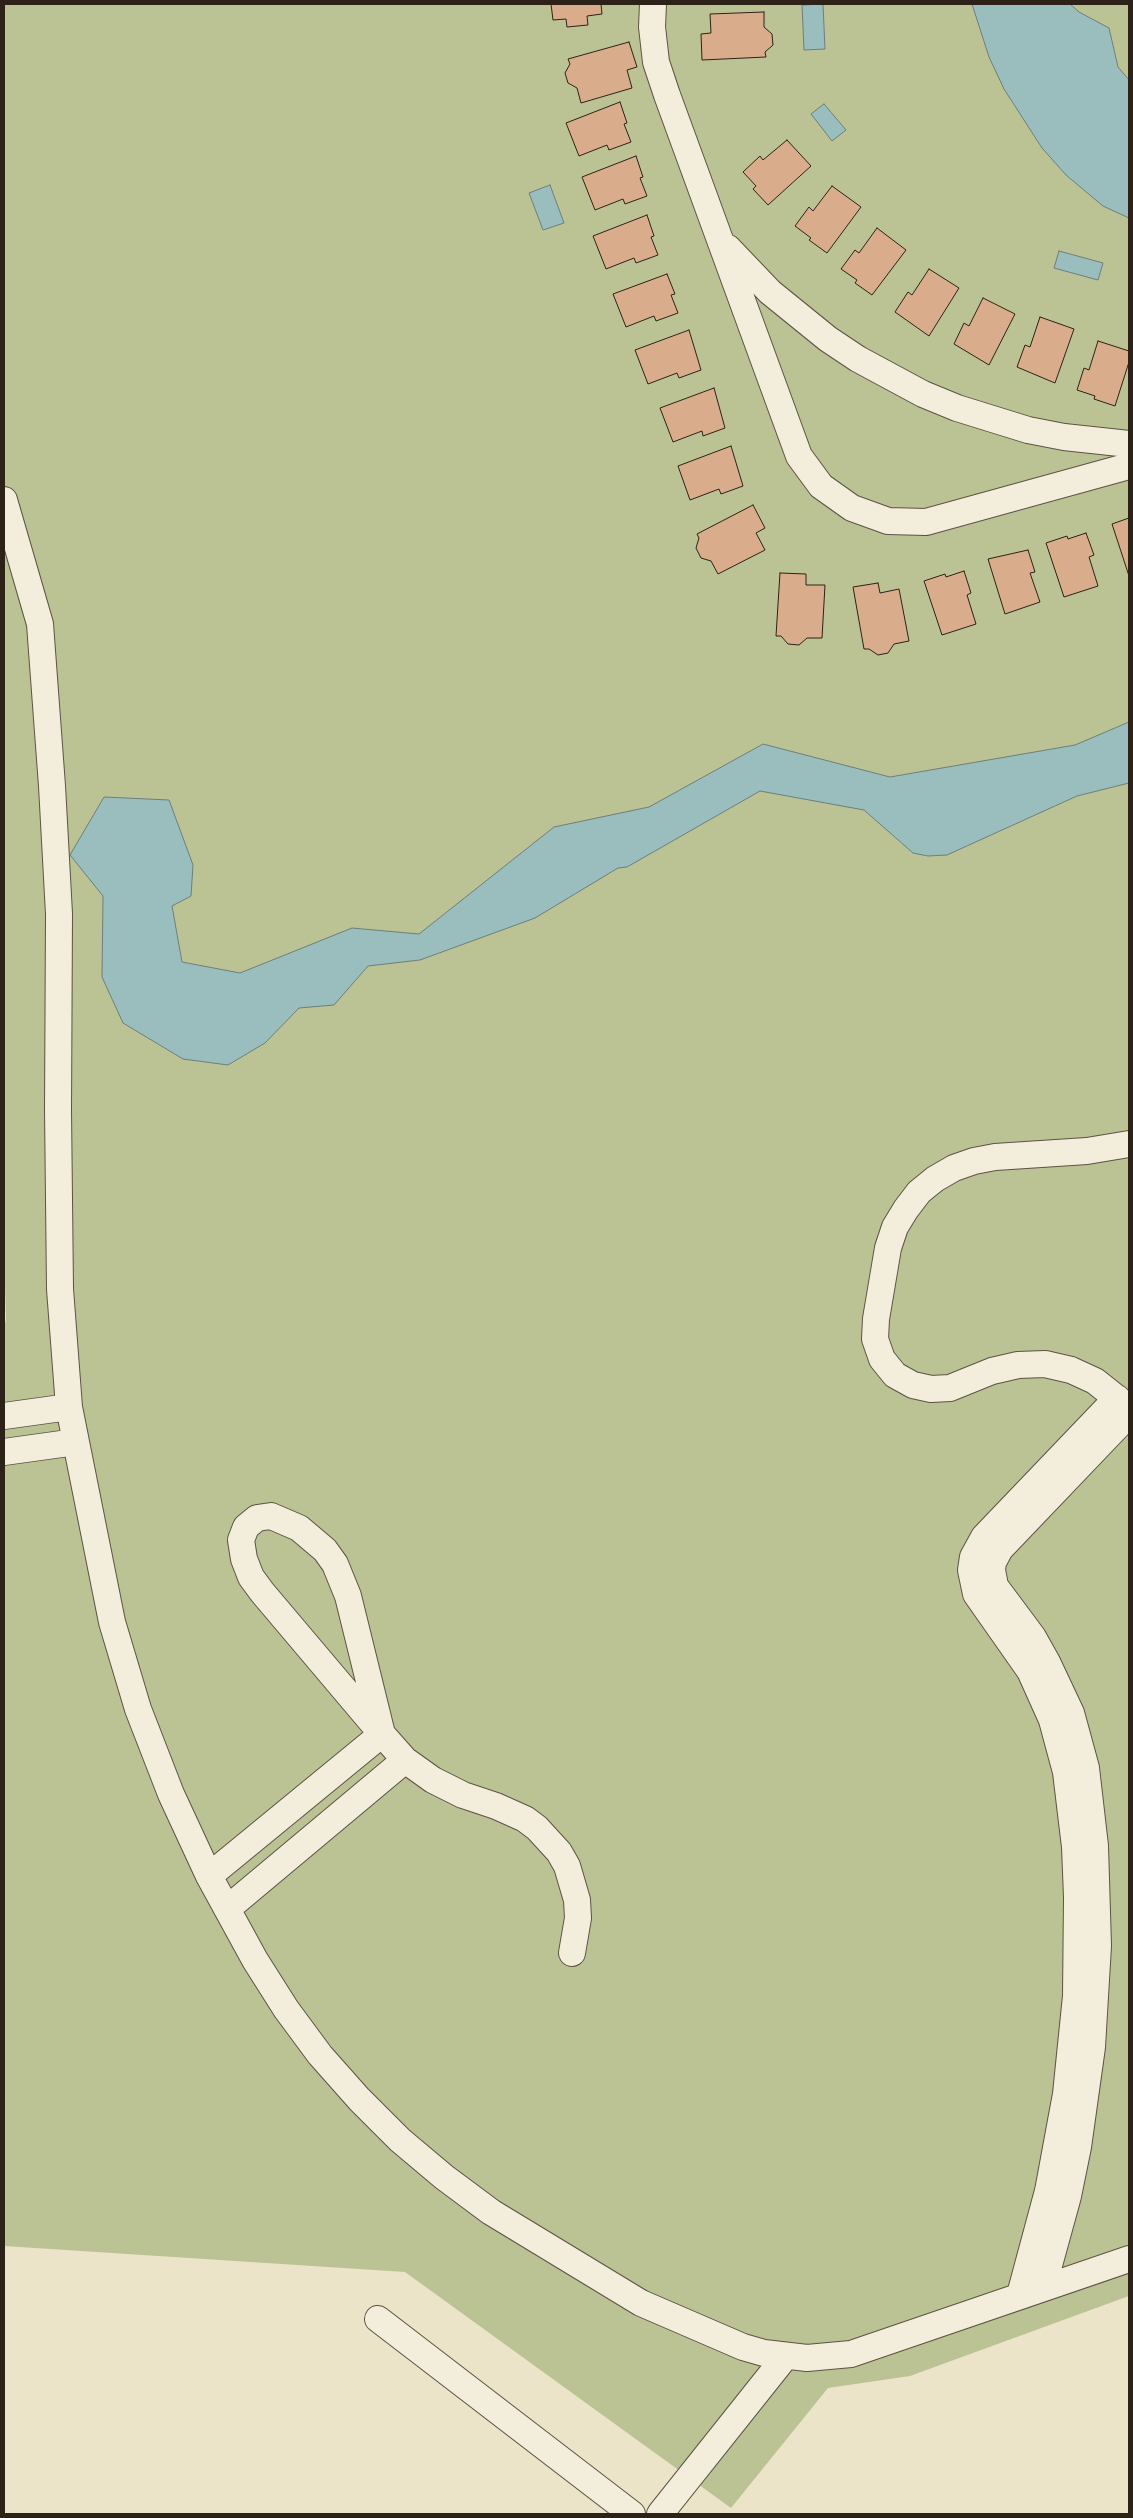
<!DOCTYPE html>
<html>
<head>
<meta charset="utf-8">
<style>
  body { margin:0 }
  #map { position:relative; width:1133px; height:2518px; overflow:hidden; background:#ece4c9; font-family:"Sorts Mill Goudy",serif }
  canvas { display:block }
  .frame { position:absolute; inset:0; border:5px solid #2d2218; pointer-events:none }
</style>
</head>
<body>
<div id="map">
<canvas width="1133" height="2518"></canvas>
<div class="frame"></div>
</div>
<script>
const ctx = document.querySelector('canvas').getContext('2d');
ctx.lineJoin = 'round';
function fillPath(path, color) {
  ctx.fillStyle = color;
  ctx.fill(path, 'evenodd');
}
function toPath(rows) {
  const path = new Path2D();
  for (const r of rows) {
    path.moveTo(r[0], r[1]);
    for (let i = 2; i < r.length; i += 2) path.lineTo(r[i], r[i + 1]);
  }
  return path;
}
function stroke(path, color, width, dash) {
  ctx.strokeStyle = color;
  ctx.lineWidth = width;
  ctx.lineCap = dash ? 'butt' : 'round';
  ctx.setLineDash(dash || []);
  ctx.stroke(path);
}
fillPath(toPath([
  [4,4,1129,4,1129,2296,910,2376,828,2388,731,2508,405,2272,4,2246,4,1330,6,1319,4,1251]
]), '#bbc394');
const water = toPath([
  [823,4,825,49,804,50,802,5,823,4],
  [972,4,1070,4,1079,12,1109,28,1118,67,1129,80,1129,218,1103,206,1066,175,1042,148,1004,89,989,57,972,4],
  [824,104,846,130,832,141,811,114,824,104],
  [550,185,564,223,543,230,529,193,550,185],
  [1059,251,1103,263,1098,280,1054,268,1059,251],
  [1129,722,1129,783,1077,796,947,855,928,856,913,853,864,810,760,791,627,867,618,868,535,918,420,960,368,966,334,1005,299,1008,265,1043,228,1065,183,1059,123,1023,102,977,103,896,70,855,104,797,169,800,193,865,191,896,172,906,182,962,240,973,352,928,419,934,554,827,649,807,763,744,890,777,1075,745,1129,722]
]);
fillPath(water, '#9abdbd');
stroke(water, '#6e7f7b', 1);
const building = toPath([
  [551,4,601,4,602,14,587,16,588,25,567,27,566,19,553,20,551,4],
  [764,12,764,27,772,34,773,45,765,52,766,57,702,60,701,34,711,33,710,14,764,12],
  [629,42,637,67,627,70,632,88,581,103,577,88,568,83,565,73,570,64,568,59,629,42],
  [620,102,627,123,624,124,631,142,609,150,607,145,579,156,566,123,620,102],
  [787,140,811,166,768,205,753,189,756,186,743,172,760,156,763,160,787,140],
  [636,156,643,177,640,178,647,196,625,204,623,199,595,210,582,177,636,156],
  [832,186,861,207,827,253,809,240,811,238,795,226,809,207,813,211,832,186],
  [647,215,654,236,651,237,658,255,636,263,634,258,606,269,593,236,647,215],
  [877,228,906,250,872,295,855,283,857,280,841,269,855,250,859,253,877,228],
  [929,269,959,288,929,336,895,312,908,292,912,295,929,269],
  [667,274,675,294,671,295,678,313,656,321,654,316,626,327,613,294,667,274],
  [983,298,1015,314,989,365,954,344,964,323,969,326,983,298],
  [1040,317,1074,329,1055,383,1017,367,1025,345,1030,347,1040,317],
  [689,330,701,370,679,378,677,373,648,384,635,350,689,330],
  [1098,341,1129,351,1129,362,1115,406,1094,399,1095,396,1077,390,1084,368,1089,370,1098,341],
  [714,388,725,428,703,436,702,431,673,442,660,408,714,388],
  [731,446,743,486,721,494,719,489,690,500,678,466,731,446],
  [753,505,765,528,756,533,765,550,718,574,711,561,701,558,696,548,699,538,697,534,753,505],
  [1129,518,1129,576,1112,524,1129,518],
  [1086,533,1094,555,1089,557,1098,586,1064,597,1046,543,1067,536,1068,539,1086,533],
  [1028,550,1035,572,1030,573,1040,602,1005,614,988,559,1028,550],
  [964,571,971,593,967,595,976,624,942,635,924,581,945,574,946,577,964,571],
  [780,573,806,574,806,585,825,585,822,638,807,638,799,645,788,644,781,636,776,636,780,573],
  [878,583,880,593,899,589,909,641,894,644,888,653,878,655,869,649,864,649,853,587,878,583]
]);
fillPath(building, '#d9ad8b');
stroke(building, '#2d2218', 1);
const minor = toPath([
  [653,4,652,27,656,62,667,95,799,456,821,486,852,508,888,521,926,522,1129,466],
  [728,248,770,292,828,339,858,359,923,394,957,408,1028,430,1064,437,1129,444],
  [4,500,40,624,52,786,59,914,58,1110,60,1289,69,1407,112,1622,138,1709,171,1794,209,1876,255,1960,286,2009,320,2055,359,2099,400,2140,444,2177,491,2212,641,2303,743,2347,764,2353,807,2358,851,2354,1129,2259],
  [1129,1144,1087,1151,995,1157,974,1161,954,1168,935,1179,919,1192,906,1209,895,1227,888,1248,876,1319,875,1339,882,1359,895,1375,913,1385,931,1389,950,1388,992,1371,1018,1365,1045,1364,1071,1370,1095,1381,1129,1408],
  [4,1416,69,1407],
  [4,1452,76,1442],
  [209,1876,382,1734,348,1596,335,1564,325,1550,299,1528,271,1516,257,1518,246,1527,241,1540,244,1559,251,1577,262,1592,382,1734,405,1760,433,1780,463,1795,496,1806,525,1819,537,1828,559,1852,567,1866,577,1900,578,1918,572,1953],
  [227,1909,405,1760],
  [1043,2287,1068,2196,1078,2147,1092,2047,1098,1946,1095,1846,1086,1768,1071,1713,1047,1662,1033,1637,995,1586,992,1570,993,1562,1000,1549,1129,1414],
  [1020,2295,1048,2191,1066,2094,1076,1996,1077,1897,1075,1847,1066,1772,1052,1720,1030,1671,976,1594,971,1570,973,1557,984,1537,1117,1398],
  [378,2319,632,2514],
  [660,2514,785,2357]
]);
stroke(minor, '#5d5244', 28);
stroke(minor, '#f3eddc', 26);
</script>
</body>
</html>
